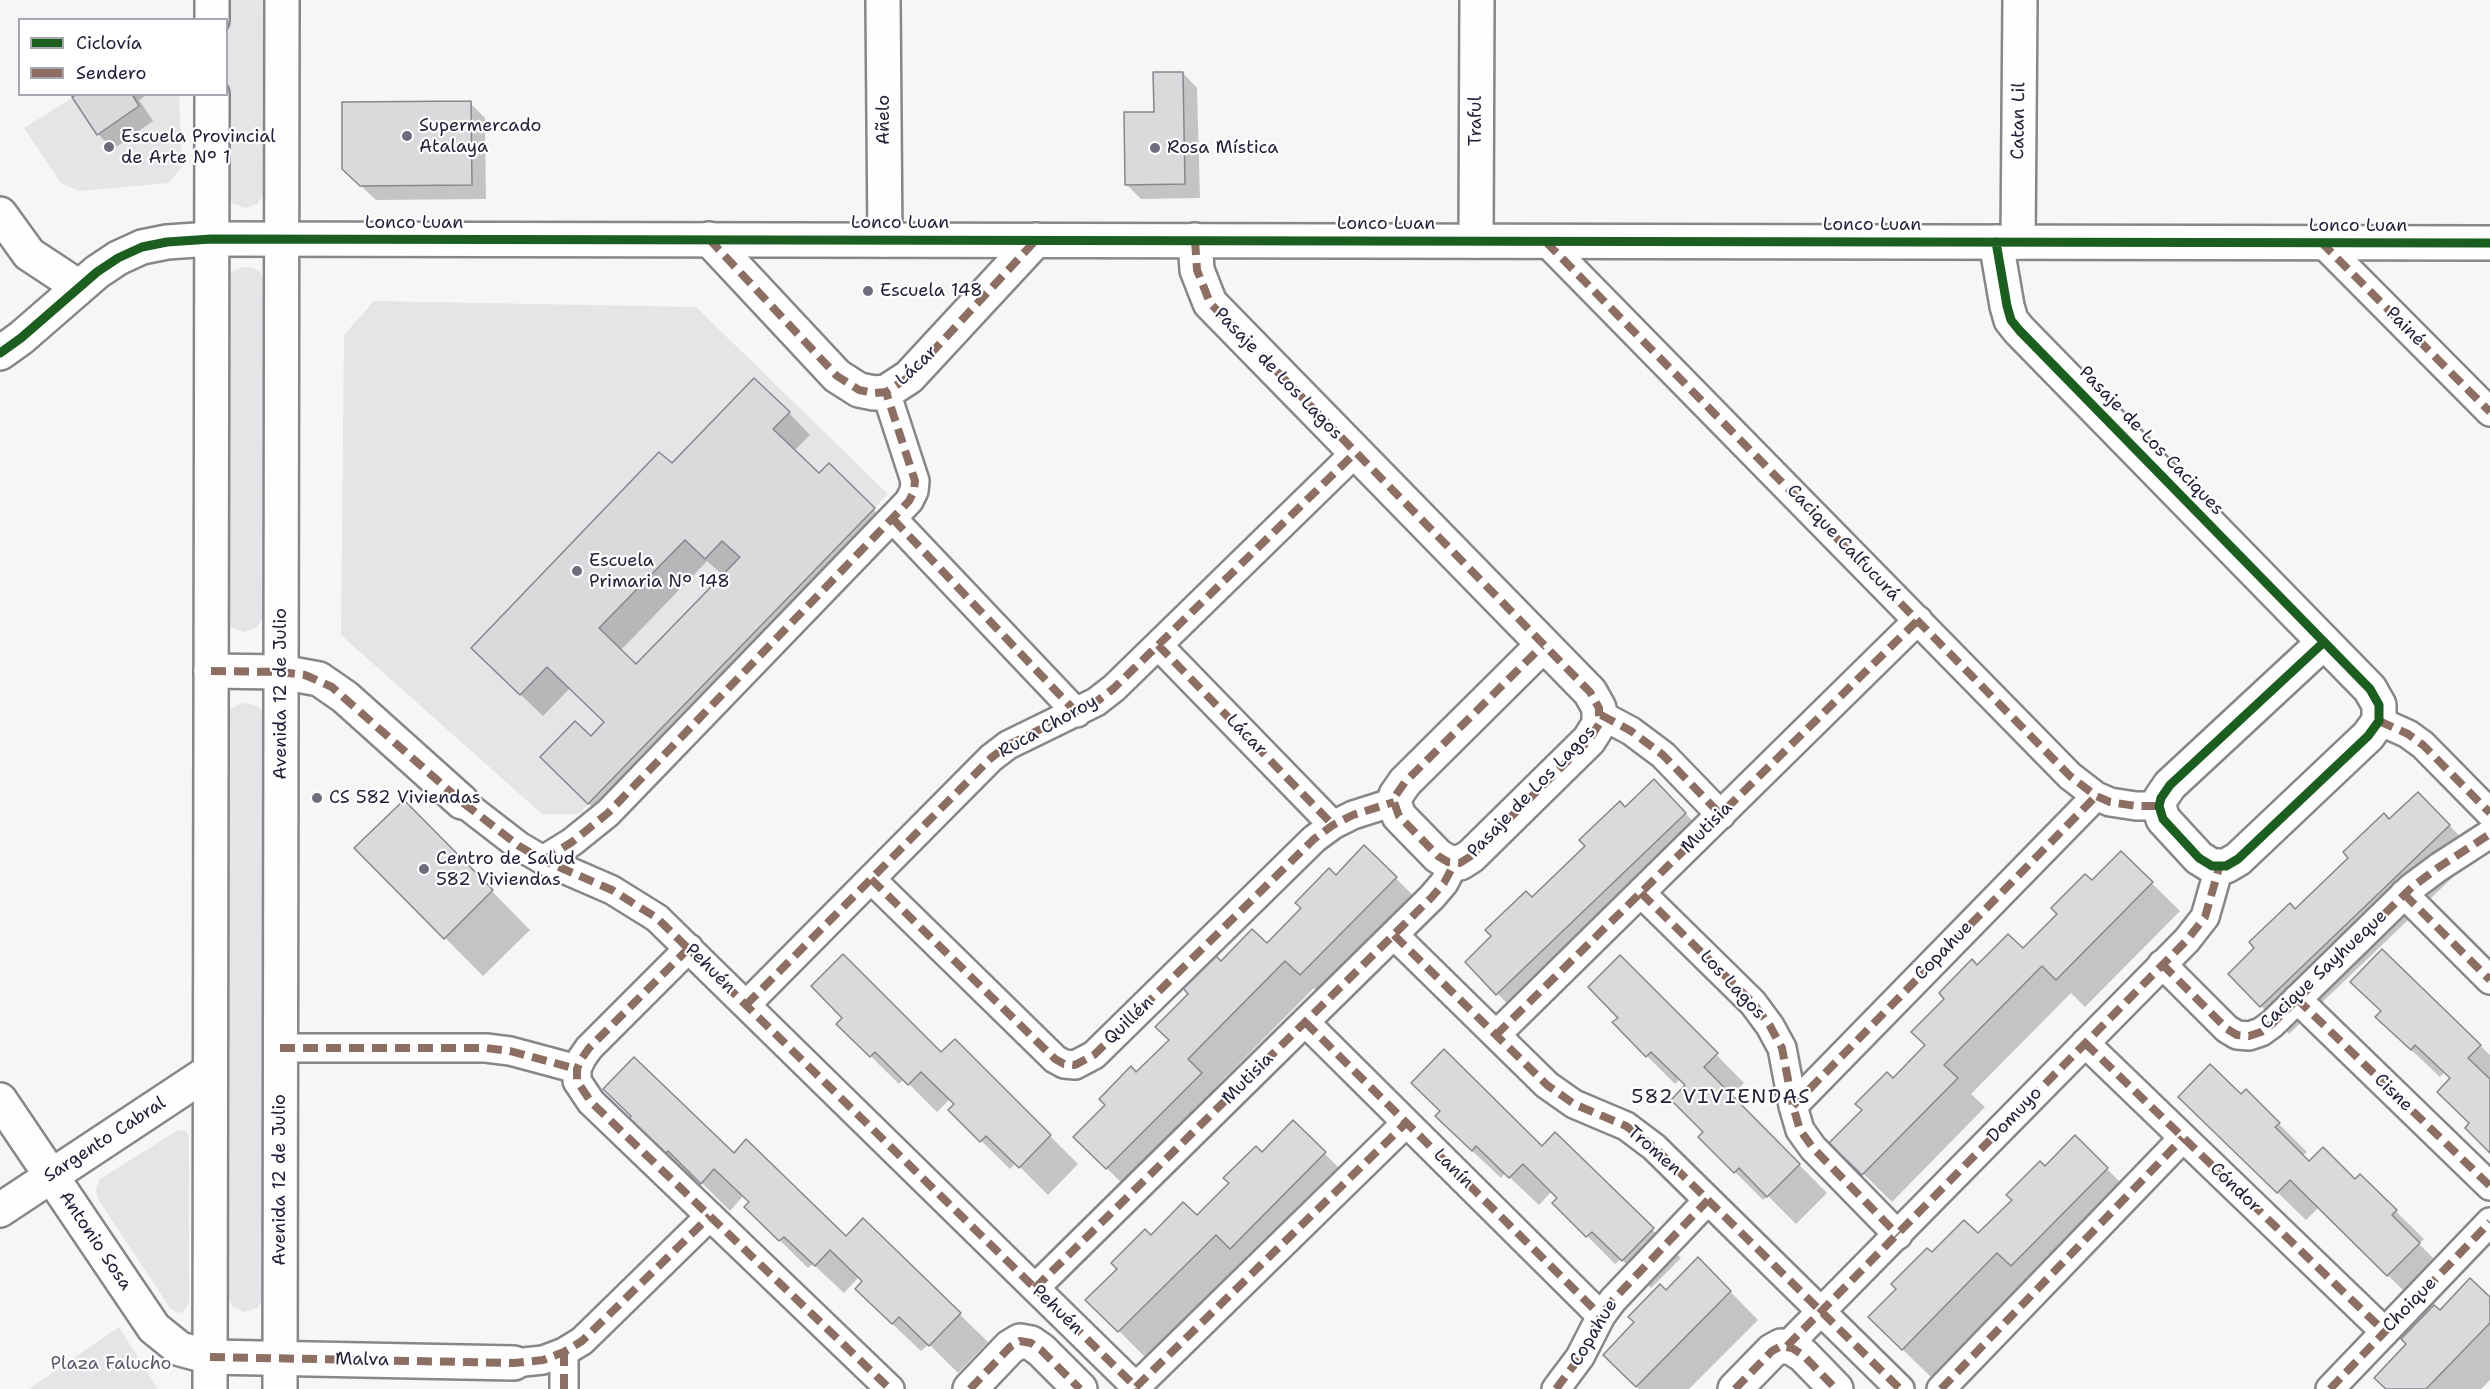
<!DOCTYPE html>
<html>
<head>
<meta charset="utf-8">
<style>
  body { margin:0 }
  #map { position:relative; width:2490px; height:1389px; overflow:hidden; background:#f6f6f7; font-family:"Shantell Sans",sans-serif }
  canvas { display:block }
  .legend { position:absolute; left:18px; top:18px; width:210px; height:78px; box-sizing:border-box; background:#fff; border:2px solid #a7a7b1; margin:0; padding:8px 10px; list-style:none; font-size:18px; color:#22223b }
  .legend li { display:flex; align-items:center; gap:12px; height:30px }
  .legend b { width:30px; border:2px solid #a7a7b1 }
</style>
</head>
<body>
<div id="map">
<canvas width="2490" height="1389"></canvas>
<ul class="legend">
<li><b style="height:8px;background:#1b5e20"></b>Ciclovía</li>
<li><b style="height:8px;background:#8d6e63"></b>Sendero</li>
</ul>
</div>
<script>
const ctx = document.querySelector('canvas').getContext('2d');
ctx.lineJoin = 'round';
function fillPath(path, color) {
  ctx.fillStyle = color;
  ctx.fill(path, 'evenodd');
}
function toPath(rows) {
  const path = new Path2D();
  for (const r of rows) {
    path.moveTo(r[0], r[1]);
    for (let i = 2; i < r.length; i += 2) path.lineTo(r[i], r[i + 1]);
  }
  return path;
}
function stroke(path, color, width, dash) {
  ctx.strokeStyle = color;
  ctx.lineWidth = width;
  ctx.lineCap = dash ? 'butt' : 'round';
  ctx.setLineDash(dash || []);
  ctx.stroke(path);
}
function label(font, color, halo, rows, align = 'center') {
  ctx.font = font + ' "Shantell Sans",sans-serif';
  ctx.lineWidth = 4.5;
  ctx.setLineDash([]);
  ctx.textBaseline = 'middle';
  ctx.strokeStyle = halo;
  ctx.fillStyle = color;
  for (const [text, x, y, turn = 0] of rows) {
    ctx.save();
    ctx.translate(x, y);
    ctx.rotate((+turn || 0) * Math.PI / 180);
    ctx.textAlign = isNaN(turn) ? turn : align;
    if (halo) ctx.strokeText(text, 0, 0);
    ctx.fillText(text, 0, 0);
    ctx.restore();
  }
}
fillPath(toPath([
  [227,0,266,0,265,193,257,204,245,208,232,203,226,192],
  [77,95,179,95,182,166,169,183,79,191,61,183,24,128],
  [243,267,250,267,260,272,266,284,264,617,256,628,244,632,231,627,227,622,227,283,232,272],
  [374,301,696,307,888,494,579,814,542,814,341,635,344,335],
  [242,703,254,705,260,708,265,720,265,1297,257,1308,244,1312,233,1307,226,1296,226,719,232,708],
  [178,1130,186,1131,189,1138,189,1304,183,1312,178,1313,170,1308,98,1199,96,1189,100,1179],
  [119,1327,158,1389,29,1389,91,1346]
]), '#e5e5e8');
fillPath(toPath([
  [1183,73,1197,88,1200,198,1141,199,1126,184,1155,113],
  [79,94,148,94,139,100,153,121,113,149,98,134],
  [470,103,485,118,486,199,376,200,359,184],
  [789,413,810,435,794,451,820,475,829,465,895,531,611,825,563,779,591,738,606,723,570,688,543,716,494,669,672,465],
  [707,561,724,576,636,666,620,651],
  [404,802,530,930,483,976,356,848],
  [1626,809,1682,810,1713,842,1525,1022,1497,993],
  [2389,821,2446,822,2477,854,2289,1034,2261,1006,2296,910],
  [1364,847,1424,906,1329,1002,1314,988,1215,1088,1229,1102,1135,1196,1075,1137,1170,1040,1221,963,1267,945],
  [2121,853,2180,911,2085,1007,2071,993,1971,1094,1985,1107,1892,1202,1832,1143,1927,1045,1977,967,2023,950],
  [2382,951,2490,1055,2490,1152,2471,1124,2451,1078,2444,1072,2440,1077,2406,1045,2382,1012],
  [1620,957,1744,1083,1731,1096,1827,1193,1796,1224,1768,1196,1763,1200,1700,1137,1705,1132,1687,1086,1680,1079,1675,1084,1647,1056,1620,1018],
  [838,1024,941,1055,955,1041,1078,1164,1048,1195,1016,1163,1010,1169,950,1110,956,1104,950,1099,937,1112,904,1079,899,1084],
  [2246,1091,2307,1152,2302,1156,2309,1163,2355,1181,2360,1176,2424,1239,2419,1244,2447,1272,2416,1303,2319,1207,2306,1220,2208,1125],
  [1293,1122,1353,1182,1147,1359,1088,1300,1151,1237,1197,1217],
  [1555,1134,1681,1258,1651,1288,1621,1259,1615,1264,1554,1203,1559,1199,1552,1191,1539,1205,1505,1173,1501,1178,1465,1144,1542,1148],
  [2075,1137,2135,1197,2040,1293,2026,1280,1931,1377,1898,1345,1932,1255,1978,1235],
  [657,1149,734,1155,846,1238,863,1220,988,1342,958,1373,929,1344,921,1351,885,1317,859,1277,844,1293,813,1264,808,1268,746,1207,750,1203,743,1196,730,1211,697,1178,692,1183],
  [1698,1259,1758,1320,1689,1389,1639,1389,1605,1354],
  [2490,1300,2490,1380,2481,1389,2388,1389,2440,1312]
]), '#0003');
const building = toPath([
  [1153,72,1183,72,1185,184,1125,185,1124,112,1154,112,1153,72],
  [77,94,132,94,139,106,97,135,72,97,77,94],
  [471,101,472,185,360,186,342,169,342,102,471,101],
  [754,378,790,412,773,429,819,473,829,463,875,508,588,804,540,757,575,721,591,736,604,722,547,667,520,695,471,648,659,452,672,463,754,378],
  [685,540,705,559,722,541,740,557,636,664,599,628,685,540],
  [1654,779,1686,813,1496,995,1465,962,1491,936,1485,930,1526,891,1532,897,1585,846,1579,840,1620,801,1625,807,1654,779],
  [2418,792,2450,825,2260,1007,2228,974,2254,948,2249,942,2290,903,2295,909,2348,858,2343,852,2384,813,2389,819,2418,792],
  [404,800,493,890,444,939,354,848,404,800],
  [1364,845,1397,877,1300,975,1285,961,1188,1059,1202,1073,1106,1169,1073,1137,1105,1105,1099,1099,1131,1066,1136,1072,1169,1040,1155,1027,1188,994,1183,988,1215,955,1221,961,1252,929,1267,943,1301,908,1295,903,1329,868,1336,875,1364,845],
  [2121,851,2153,882,2056,980,2042,966,1944,1065,1958,1078,1862,1175,1829,1143,1862,1110,1855,1104,1887,1072,1893,1078,1925,1045,1911,1032,1944,999,1939,993,1972,959,1977,965,2008,934,2023,948,2057,914,2051,908,2085,874,2092,880,2121,851],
  [2382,949,2481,1045,2468,1058,2490,1079,2490,1153,2465,1128,2469,1123,2437,1092,2450,1078,2415,1045,2411,1050,2375,1017,2381,1011,2350,982,2382,949],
  [843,954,941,1052,955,1039,1051,1135,1019,1168,986,1136,980,1142,948,1110,954,1104,921,1072,908,1085,875,1052,870,1057,836,1024,842,1018,811,986,843,954],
  [1620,955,1718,1053,1704,1067,1800,1164,1767,1197,1739,1168,1734,1173,1698,1137,1703,1132,1671,1100,1685,1085,1651,1052,1646,1057,1612,1022,1618,1018,1588,987,1620,955],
  [1444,1049,1542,1146,1555,1132,1654,1228,1622,1261,1592,1232,1586,1237,1552,1203,1557,1198,1523,1164,1509,1178,1476,1146,1472,1151,1435,1116,1440,1111,1411,1083,1444,1049],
  [634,1057,734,1153,746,1139,846,1236,863,1218,961,1313,929,1346,899,1317,892,1324,855,1289,862,1281,830,1250,815,1266,784,1237,779,1241,744,1207,749,1202,714,1169,701,1184,668,1151,663,1156,627,1121,631,1116,603,1089,634,1057],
  [2210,1064,2241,1094,2246,1089,2280,1123,2275,1127,2309,1161,2323,1147,2355,1179,2360,1174,2397,1210,2392,1215,2420,1243,2387,1276,2290,1180,2277,1193,2178,1097,2210,1064],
  [1293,1120,1326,1152,1230,1249,1216,1235,1118,1332,1085,1300,1117,1269,1111,1263,1145,1229,1151,1235,1183,1202,1197,1215,1229,1183,1223,1178,1256,1146,1262,1152,1293,1120],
  [2075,1135,2108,1168,2011,1266,1997,1253,1902,1350,1868,1317,1896,1289,1891,1284,1927,1248,1932,1252,1964,1220,1978,1233,2012,1200,2006,1195,2040,1161,2045,1166,2075,1135],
  [1698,1257,1731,1291,1636,1387,1603,1355,1634,1322,1628,1317,1660,1284,1666,1290,1698,1257],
  [2470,1278,2490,1297,2490,1323,2426,1389,2386,1389,2374,1378,2406,1344,2401,1339,2434,1305,2440,1310,2470,1278]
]);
fillPath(building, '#dadadd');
stroke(building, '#86868b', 1.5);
const pedestrian = toPath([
  [1546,242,2070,776,2096,796,2110,802,2136,806,2159,806],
  [2321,242,2490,412],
  [893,519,1077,713],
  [1158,645,1333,825],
  [1601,715,1631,731,1663,755,1721,815],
  [2379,721,2408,734,2423,745,2490,813],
  [462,802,519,846,543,860,612,890,657,918,1138,1389],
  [543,860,572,842,608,813,909,501,914,491,915,481,886,392],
  [871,879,1055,1059,1064,1064,1075,1065,1094,1055,1314,839,1333,825,1353,815,1394,802],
  [1641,893,1753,1003,1770,1026,1782,1048,1793,1106,1800,1130,1813,1148,1898,1235],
  [2404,894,2490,980],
  [1394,935,1547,1085,1574,1104,1626,1126,1654,1147,1900,1389],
  [689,948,589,1048,582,1058,577,1069,577,1081,591,1102,890,1389],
  [2162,964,2227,1029,2237,1035,2249,1036,2261,1032,2272,1024,2412,887,2439,867,2490,834],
  [2297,999,2490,1186],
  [746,1005,991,758,1008,745,1096,702,1114,688,1355,453],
  [1305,1022,1601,1316],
  [1496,1035,1918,620],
  [2085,1043,2385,1332],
  [280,1048,486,1048,510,1051,577,1069],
  [1793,1106,2096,796],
  [1035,1288,1432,897,1444,883,1454,864],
  [1787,1346,2187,940,2205,917,2219,868],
  [514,1363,543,1360,564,1352,582,1341,710,1216],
  [1136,1387,1406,1123],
  [564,1389,564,1352],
  [1556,1389,1580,1357,1601,1316,1613,1300,1708,1200],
  [1941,1389,2183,1138],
  [2330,1389,2490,1222]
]);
const minor = toPath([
  [883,0,885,240],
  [0,214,29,254,79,287],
  [709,239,837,376,859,390,874,393,886,392,909,377,1036,240],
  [1195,240,1197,270,1210,303,1590,692,1599,708,1599,724,1589,740,1471,856,1460,863,1448,862,1438,856,1399,816,1394,802,1396,795,1405,782,1542,646],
  [1476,241,1477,0],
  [1996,242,2007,306,2011,320,2019,330,2324,642,2370,689,2379,705,2379,721,2368,736,2238,859,2226,866,2212,866,2199,858,2163,819,2159,806,2161,798,2170,785,2324,642],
  [2018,242,2020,0],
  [0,353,21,338,97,272,118,258,142,247,167,242,211,239],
  [211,671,281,672,319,679,345,697,462,802],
  [0,1100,154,1328,180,1349,210,1357,514,1363],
  [0,1210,210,1071],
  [970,1389,1010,1347,1020,1341,1031,1343,1041,1350,1080,1389],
  [1735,1389,1772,1351,1781,1346,1792,1348,1803,1355,1836,1389]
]);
const tertiary = toPath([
  [211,239,2490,243]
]);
const secondary = toPath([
  [212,20,212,0],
  [210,1389,212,94],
  [280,1389,282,0]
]);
stroke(pedestrian, '#86868b', 32);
stroke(minor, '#86868b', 38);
stroke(tertiary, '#86868b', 38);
stroke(secondary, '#86868b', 38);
stroke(pedestrian, '#fefefe', 27);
stroke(minor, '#fefefe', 33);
stroke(tertiary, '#fefefe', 33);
stroke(secondary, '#fefefe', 33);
stroke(toPath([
  [709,239,837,376,859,390,874,393,886,392,909,377,1036,240],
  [1195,240,1197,270,1210,303,1590,692,1599,708,1599,724,1589,740,1471,856,1460,863,1448,862,1438,856,1399,816,1394,802,1396,795,1405,782,1542,646],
  [1546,242,2070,776,2096,796,2110,802,2136,806,2159,806],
  [2321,242,2490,412],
  [893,519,1077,713],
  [1158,645,1333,825],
  [211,671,281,672,305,675,332,687,462,802,519,846,543,860,612,890,657,918,1138,1389],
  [1601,715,1631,731,1663,755,1721,815],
  [2379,721,2408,734,2423,745,2490,813],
  [543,860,572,842,608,813,909,501,914,491,915,481,886,392],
  [871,879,1055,1059,1064,1064,1075,1065,1094,1055,1314,839,1333,825,1353,815,1394,802],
  [1641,893,1753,1003,1770,1026,1782,1048,1793,1106,1800,1130,1813,1148,1898,1235],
  [2404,894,2490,980],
  [1394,935,1547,1085,1574,1104,1626,1126,1654,1147,1900,1389],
  [689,948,589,1048,582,1058,577,1069,577,1081,591,1102,890,1389],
  [2162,964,2227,1029,2237,1035,2249,1036,2261,1032,2272,1024,2412,887,2439,867,2490,834],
  [2297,999,2490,1186],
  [746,1005,991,758,1008,745,1096,702,1114,688,1355,453],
  [1305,1022,1601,1316],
  [1496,1035,1918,620],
  [2085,1043,2385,1332],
  [280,1048,486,1048,510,1051,577,1069],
  [1793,1106,2096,796],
  [1035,1288,1432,897,1444,883,1454,864],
  [1787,1346,2187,940,2205,917,2219,868],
  [210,1357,514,1363,543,1360,564,1352,582,1341,710,1216],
  [1136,1387,1406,1123],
  [564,1389,564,1352],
  [970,1389,1010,1347,1020,1341,1031,1343,1041,1350,1080,1389],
  [1556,1389,1580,1357,1601,1316,1613,1300,1708,1200],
  [1735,1389,1772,1351,1781,1346,1792,1348,1803,1355,1836,1389],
  [1941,1389,2183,1138],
  [2330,1389,2490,1222]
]), '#8d6e63', 8, [15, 8]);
stroke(toPath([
  [1996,242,2007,306,2011,320,2019,330,2324,642,2370,689,2379,705,2379,721,2368,736,2238,859,2226,866,2212,866,2199,858,2163,819,2159,806,2161,798,2170,785,2324,642],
  [0,353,21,338,97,272,118,258,142,247,167,242,211,239,2490,243]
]), '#1b5e20', 9);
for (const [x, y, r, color] of [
  [407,136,6,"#6c6c7d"],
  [109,147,6,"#6c6c7d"],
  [1155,148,6,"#6c6c7d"],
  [868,291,6,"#6c6c7d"],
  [577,571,6,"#6c6c7d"],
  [317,798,6,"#6c6c7d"],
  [424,869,6,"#6c6c7d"]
]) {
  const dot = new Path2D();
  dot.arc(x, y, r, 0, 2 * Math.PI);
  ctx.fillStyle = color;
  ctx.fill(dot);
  stroke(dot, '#fff', 2);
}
label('18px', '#22223b', '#fff', [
  ["Añelo",884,120,-90],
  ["Traful",1476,121,-90],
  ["Catan Lil",2019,121,-89],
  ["Lonco Luan",414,223],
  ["Lonco Luan",900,223],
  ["Lonco Luan",1386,224],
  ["Lonco Luan",1872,225],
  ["Lonco Luan",2358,226],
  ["Painé",2405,327,45],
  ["Lácar",917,366,-43],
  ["Pasaje de Los Lagos",1278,374,46],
  ["Pasaje de Los Caciques",2151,441,46],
  ["Cacique Calfucurá",1843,543,46],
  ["Avenida 12 de Julio",281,694,-90],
  ["Ruca Choroy",1048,727,-29],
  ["Lácar",1246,735,46],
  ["Pasaje de Los Lagos",1532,792,-46],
  ["Mutisia",1707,828,-45],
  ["Copahue",1944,951,-46],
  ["Pehuén",710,969,45],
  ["Cacique Sayhueque",2324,970,-43],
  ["Los Lagos",1732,985,47],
  ["Quillén",1129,1021,-44],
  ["Mutisia",1248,1079,-45],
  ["Cisne",2393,1093,44],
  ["Domuyo",2015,1115,-46],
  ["Sargento Cabral",105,1140,-33],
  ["Tromen",1654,1151,41],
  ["Lanín",1453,1169,45],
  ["Avenida 12 de Julio",280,1180,-90],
  ["Cóndor",2235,1188,44],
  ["Antonio Sosa",95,1241,56],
  ["Choique",2410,1305,-46],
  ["Pehuén",1057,1310,44],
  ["Copahue",1594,1333,-59],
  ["Malva",362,1360,1]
]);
label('18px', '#22223b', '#fff', [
  ["Supermercado",419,126],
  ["Atalaya",419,147],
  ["Escuela Provincial",121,137],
  ["de Arte N° 1",121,158],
  ["Rosa Mística",1167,148],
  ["Escuela 148",880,291],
  ["Escuela",589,561],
  ["Primaria N° 148",589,582],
  ["CS 582 Viviendas",329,798],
  ["Centro de Salud",436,859],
  ["582 Viviendas",436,880]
], 'left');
label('18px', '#58586b', '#fff', [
  ["Plaza Falucho",111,1364]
]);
ctx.letterSpacing = '1.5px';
label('20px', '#22223b', '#fff', [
  ["582 VIVIENDAS",1721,1098]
]);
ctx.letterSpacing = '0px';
</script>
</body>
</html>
